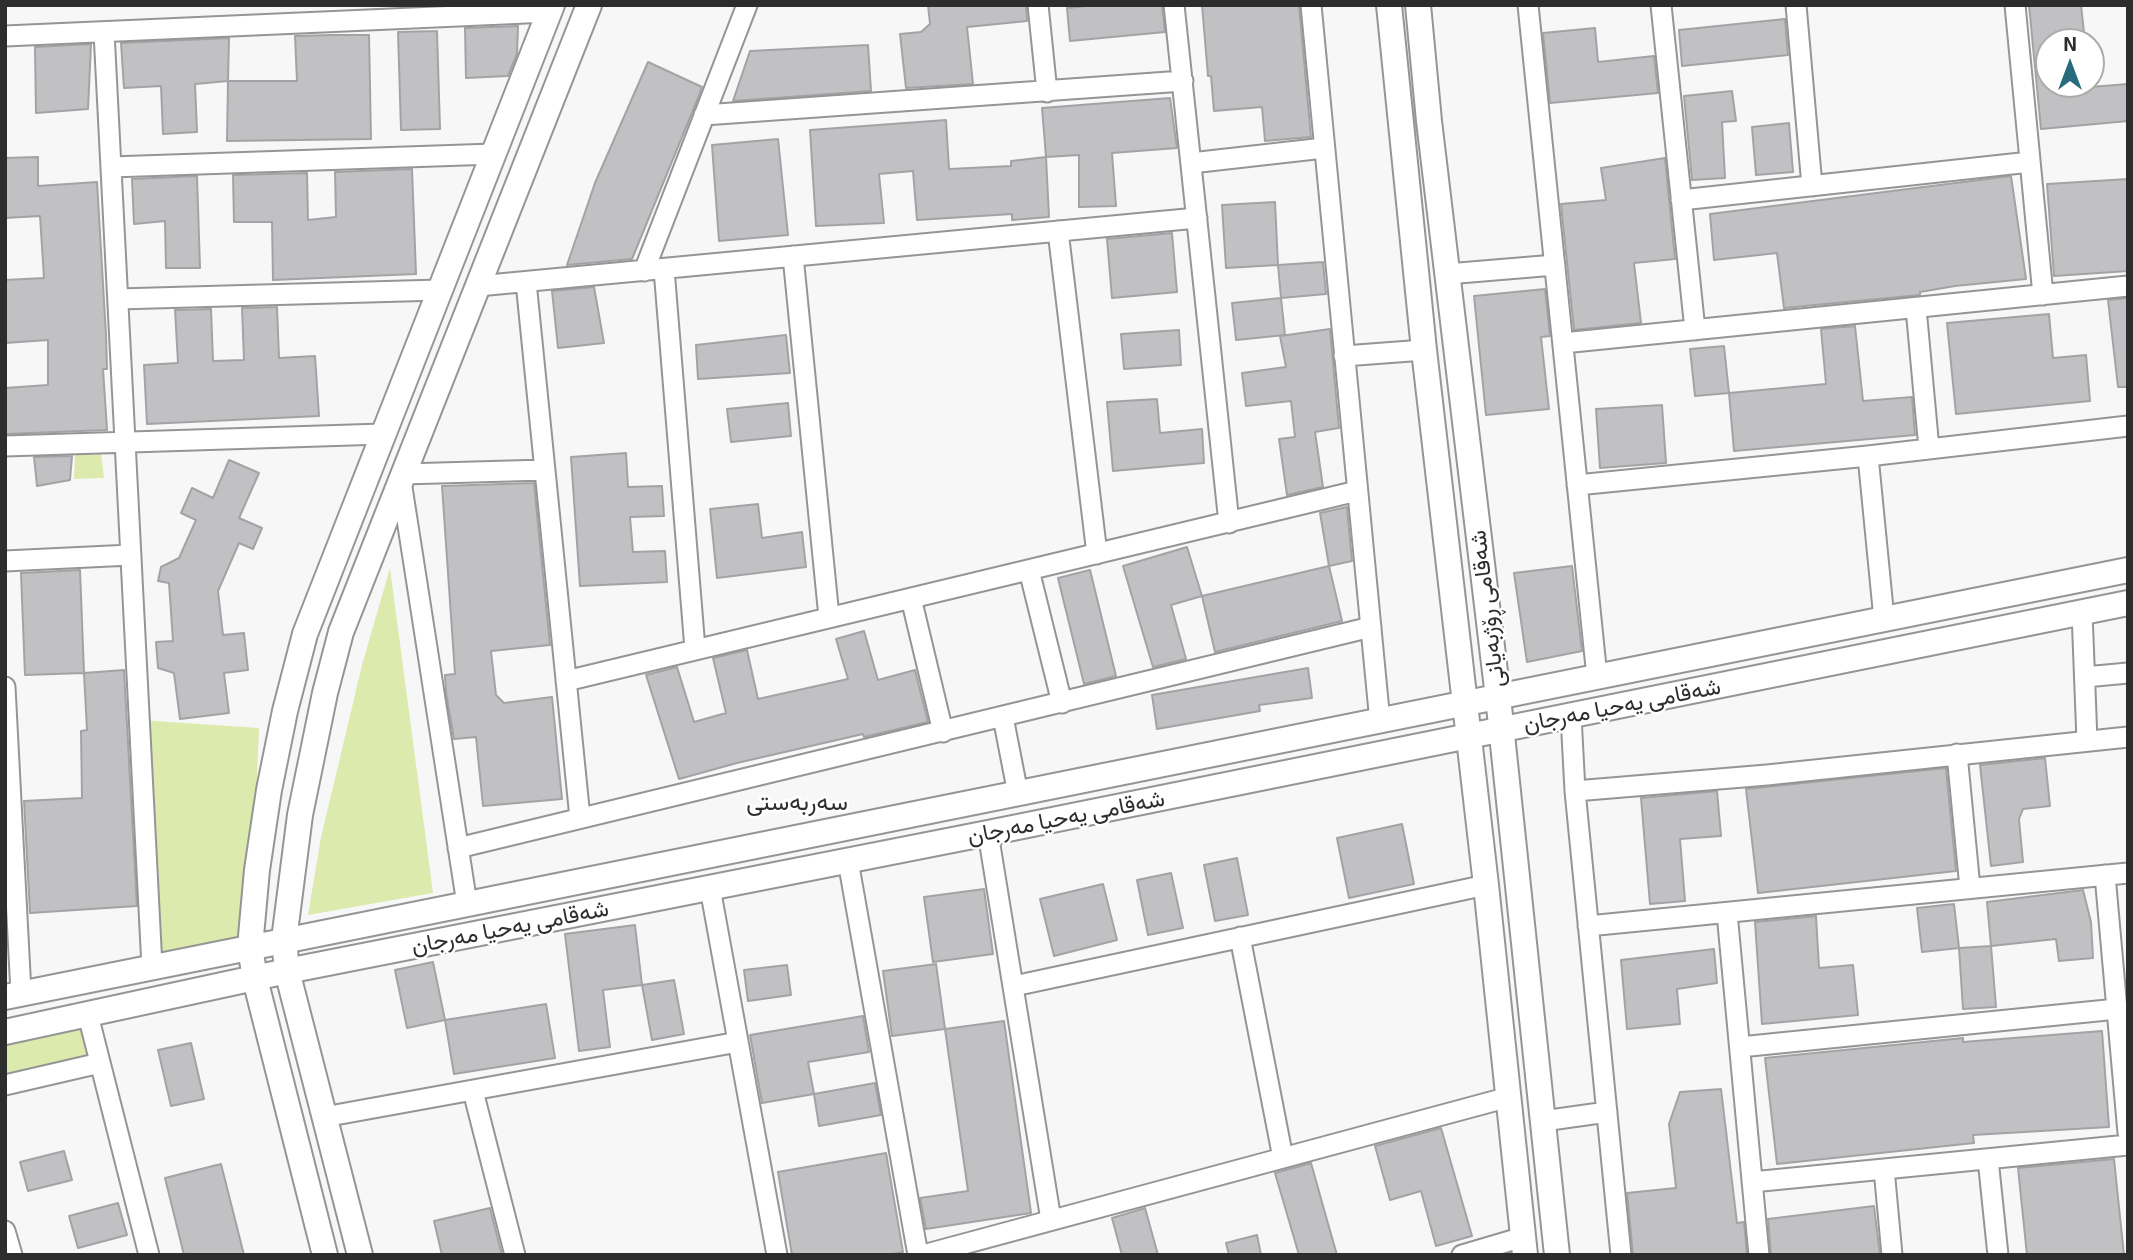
<!DOCTYPE html>
<html>
<head>
<meta charset="utf-8">
<style>
  body { margin:0 }
  #map { position:relative; width:2133px; height:1260px; overflow:hidden; background:#f7f7f8; font-family:"Exo 2",sans-serif }
  canvas { display:block }
  .frame { position:absolute; inset:0; border:7px solid #2d2d2d; pointer-events:none }
  .north { position:absolute; left:2035px; top:28px; width:70px; height:70px; box-sizing:border-box; background:#fff; border:2px solid #ababab; border-radius:50%; rotate:0deg; font-size:19px; font-weight:700; line-height:28px; text-align:center; color:#2d2d2d }
  .north::after { content:''; display:block; margin:auto; width:24px; height:32px; background:#286b7c; clip-path:polygon(50% 0,100% 100%,50% 72%,0 100%) }
</style>
</head>
<body>
<div id="map">
<canvas width="2133" height="1260"></canvas>
<div class="frame"></div>
<div class="north">N</div>
</div>
<script>
const ctx = document.querySelector('canvas').getContext('2d');
ctx.lineJoin = 'round';
function fillPath(path, color) {
  ctx.fillStyle = color;
  ctx.fill(path, 'evenodd');
}
function toPath(rows) {
  const path = new Path2D();
  for (const r of rows) {
    path.moveTo(r[0], r[1]);
    for (let i = 2; i < r.length; i += 2) path.lineTo(r[i], r[i + 1]);
  }
  return path;
}
function stroke(path, color, width, dash) {
  ctx.strokeStyle = color;
  ctx.lineWidth = width;
  ctx.lineCap = dash ? 'butt' : 'round';
  ctx.setLineDash(dash || []);
  ctx.stroke(path);
}
function label(font, color, halo, rows, align = 'center') {
  ctx.font = font + ' "Exo 2",Vazirmatn,sans-serif';
  ctx.lineWidth = 5;
  ctx.setLineDash([]);
  ctx.textBaseline = 'middle';
  ctx.strokeStyle = halo;
  ctx.fillStyle = color;
  for (const [text, x, y, turn = 0] of rows) {
    ctx.save();
    ctx.translate(x, y);
    ctx.rotate((+turn || 0) * Math.PI / 180);
    ctx.textAlign = isNaN(turn) ? turn : align;
    if (halo) ctx.strokeText(text, 0, 0);
    ctx.fillText(text, 0, 0);
    ctx.restore();
  }
}
fillPath(toPath([
  [101,453,104,478,74,479,75,454],
  [390,568,433,893,308,915,321,837,339,762,362,665],
  [140,720,259,728,250,947,152,967],
  [88,1015,100,1063,5,1085,5,1032]
]), '#ddeaad');
const building = toPath([
  [928,5,1026,5,1027,21,967,27,973,84,906,88,900,34,921,32,930,24,928,5],
  [1096,5,1162,5,1165,32,1070,41,1067,8,1096,5],
  [1202,5,1299,5,1311,137,1265,141,1262,107,1214,111,1211,76,1208,76,1202,5],
  [2029,5,2081,5,2085,42,2049,42,2049,84,2089,84,2090,87,2128,84,2128,121,2041,129,2029,5],
  [1785,19,1788,55,1682,66,1679,30,1785,19],
  [518,26,517,54,508,76,466,78,465,28,518,26],
  [1595,28,1598,62,1654,56,1658,93,1550,103,1543,33,1595,28],
  [437,31,440,129,401,130,398,32,437,31],
  [332,35,369,35,371,139,227,141,228,81,297,81,295,36,332,35],
  [229,38,228,81,195,84,197,132,163,134,161,86,124,88,121,43,229,38],
  [91,44,88,109,36,113,35,47,91,44],
  [868,45,871,91,733,101,750,51,868,45],
  [648,62,702,87,698,98,632,259,567,265,595,183,648,62],
  [1732,91,1736,121,1722,122,1725,178,1692,180,1684,96,1732,91],
  [1170,98,1177,148,1112,153,1116,206,1079,207,1079,155,1046,157,1042,108,1170,98],
  [946,120,949,169,1011,166,1011,161,1046,157,1049,217,1012,220,1012,214,917,220,913,171,879,174,884,223,816,226,810,130,946,120],
  [1789,123,1793,172,1756,175,1752,127,1789,123],
  [778,139,788,235,719,241,712,145,778,139],
  [38,157,38,186,97,182,106,335,107,369,103,369,107,430,5,434,5,388,48,385,48,340,5,343,5,280,44,278,40,216,5,218,5,158,38,157],
  [1665,158,1675,259,1634,263,1641,323,1574,330,1561,204,1606,200,1601,168,1665,158],
  [412,169,416,274,273,280,272,222,234,222,233,175,307,173,308,220,336,217,335,172,412,169],
  [197,176,200,268,166,268,165,221,134,224,132,179,197,176],
  [2011,176,2026,279,1955,286,1920,292,1920,295,1784,308,1777,253,1714,260,1710,214,2011,176],
  [2128,179,2128,271,2054,276,2047,184,2128,179],
  [1275,202,1278,265,1226,268,1222,205,1275,202],
  [1172,233,1177,292,1112,298,1107,239,1172,233],
  [1323,262,1326,294,1281,298,1278,265,1323,262],
  [594,287,604,343,558,348,552,291,594,287],
  [1545,289,1550,336,1541,337,1549,409,1486,415,1474,296,1545,289],
  [1281,298,1285,335,1236,340,1232,303,1281,298],
  [2128,298,2128,387,2118,387,2108,300,2128,298],
  [277,307,279,358,315,356,319,416,147,424,144,365,178,363,175,310,211,309,213,361,244,360,242,308,277,307],
  [2049,314,2053,358,2086,355,2090,401,1956,414,1947,323,2049,314],
  [1855,326,1863,401,1912,397,1915,435,1734,451,1729,393,1826,384,1821,329,1855,326],
  [1330,329,1339,428,1315,432,1323,487,1287,495,1279,439,1295,437,1291,401,1246,406,1242,373,1286,367,1280,336,1330,329],
  [1179,330,1181,365,1124,369,1121,334,1179,330],
  [786,335,790,373,698,379,696,345,786,335],
  [1724,346,1729,393,1695,396,1690,349,1724,346],
  [1157,399,1160,433,1202,429,1204,463,1113,471,1107,402,1157,399],
  [788,403,791,436,731,442,727,409,788,403],
  [1662,405,1666,463,1600,468,1596,409,1662,405],
  [626,453,628,487,662,486,664,516,630,517,633,552,665,551,667,582,580,586,571,457,626,453],
  [72,456,70,480,37,486,34,457,72,456],
  [229,460,259,473,239,518,262,528,253,549,239,543,218,591,223,635,244,633,248,670,224,673,229,713,180,719,174,673,158,668,156,642,173,641,169,583,158,581,161,567,179,558,196,520,181,513,192,488,213,498,229,460],
  [534,483,550,645,491,651,496,695,504,703,552,697,562,799,483,806,476,737,454,739,446,693,445,675,455,674,442,486,534,483],
  [758,504,762,538,802,532,806,567,717,578,710,509,758,504],
  [1347,507,1352,561,1329,566,1320,513,1347,507],
  [1187,547,1202,596,1171,605,1186,659,1153,667,1123,566,1187,547],
  [1329,566,1342,621,1215,652,1202,596,1329,566],
  [1572,566,1582,651,1527,662,1514,573,1572,566],
  [80,570,84,673,25,675,21,573,80,570],
  [1090,570,1116,676,1084,684,1058,578,1090,570],
  [864,631,878,680,915,670,928,722,864,737,863,734,737,763,679,779,646,675,677,667,694,722,726,713,713,658,747,650,758,699,848,679,836,639,864,631],
  [1308,668,1312,698,1259,705,1260,711,1157,729,1152,695,1308,668],
  [124,670,137,906,30,913,24,801,82,798,81,731,87,730,84,673,124,670],
  [2045,758,2050,806,2023,809,2019,819,2023,862,1991,866,1980,765,2045,758],
  [1946,768,1956,871,1758,893,1746,789,1946,768],
  [1717,791,1721,836,1680,839,1685,901,1650,904,1641,798,1717,791],
  [1402,824,1414,884,1349,898,1337,838,1402,824],
  [1237,858,1248,915,1215,921,1204,865,1237,858],
  [1171,873,1183,928,1148,935,1137,880,1171,873],
  [1103,884,1117,940,1054,956,1040,899,1103,884],
  [984,889,993,954,933,962,924,897,984,889],
  [2083,890,2091,922,2093,958,2059,961,2056,939,1991,946,1987,902,2083,890],
  [1954,904,1959,948,1922,952,1917,908,1954,904],
  [1816,916,1819,968,1853,965,1858,1015,1762,1024,1755,922,1816,916],
  [635,925,642,985,603,990,610,1047,579,1051,565,934,635,925],
  [1991,946,1996,1007,1963,1009,1959,948,1991,946],
  [1714,949,1717,983,1677,989,1680,1024,1627,1029,1621,960,1714,949],
  [433,962,445,1020,407,1028,395,970,433,962],
  [936,964,945,1029,892,1036,883,971,936,964],
  [787,965,791,995,748,1001,744,970,787,965],
  [674,980,684,1034,652,1040,642,985,674,980],
  [546,1004,555,1058,454,1074,445,1020,546,1004],
  [863,1016,869,1052,808,1062,814,1094,762,1103,750,1035,863,1016],
  [1004,1021,1031,1213,926,1229,920,1198,968,1191,945,1029,1004,1021],
  [2102,1031,2109,1127,1973,1135,1974,1143,1777,1164,1765,1058,1963,1038,1963,1042,2102,1031],
  [191,1043,204,1099,171,1106,158,1050,191,1043],
  [875,1083,881,1115,819,1126,814,1094,875,1083],
  [1721,1089,1737,1223,1744,1222,1747,1255,1633,1255,1627,1193,1676,1188,1669,1124,1680,1092,1721,1089],
  [1441,1128,1472,1236,1436,1246,1421,1191,1390,1200,1375,1146,1441,1128],
  [64,1151,72,1180,28,1191,20,1162,64,1151],
  [886,1153,903,1252,886,1255,792,1255,778,1172,886,1153],
  [2114,1159,2124,1255,2027,1255,2018,1168,2114,1159],
  [1311,1163,1325,1213,1337,1255,1299,1255,1275,1173,1311,1163],
  [221,1164,244,1255,184,1255,165,1178,221,1164],
  [118,1203,127,1235,78,1248,69,1216,118,1203],
  [1874,1206,1880,1255,1771,1255,1768,1219,1874,1206],
  [490,1208,502,1255,442,1255,434,1221,490,1208],
  [1145,1208,1158,1255,1122,1255,1112,1218,1145,1208],
  [1257,1235,1261,1255,1229,1255,1226,1243,1257,1235]
]);
fillPath(building, '#c1c1c3');
stroke(building, '#a3a3a5', 2);
const minor = toPath([
  [1038,5,1047,92],
  [1174,5,1229,523],
  [1311,5,1380,722],
  [1528,5,1597,677],
  [1661,5,1695,330],
  [1796,5,1812,186],
  [2015,5,2043,295],
  [104,32,152,967],
  [5,36,549,12],
  [704,115,1183,81],
  [1191,163,1324,148],
  [111,167,494,154],
  [1681,200,2030,162],
  [1058,231,1097,554],
  [793,256,829,617],
  [664,269,695,649],
  [644,271,747,5],
  [1447,274,1555,265],
  [526,282,580,818],
  [478,286,1197,218],
  [118,299,440,290],
  [1916,308,1929,449],
  [1563,343,2128,286],
  [1344,356,1424,350],
  [5,446,383,434],
  [1868,456,1884,619],
  [403,474,545,470],
  [401,481,467,904],
  [1577,485,1868,456,2128,426],
  [5,561,131,555],
  [1029,570,1062,703],
  [911,598,943,732],
  [2082,612,2087,741],
  [2085,677,2128,673],
  [566,681,1357,491],
  [5,687,21,993],
  [1571,716,1575,791,1621,1255],
  [1003,717,1018,794],
  [1957,754,1970,888],
  [1575,791,1767,775,2128,737],
  [988,833,1051,1220],
  [458,848,1371,627],
  [848,861,918,1255],
  [2105,875,2128,1133],
  [710,888,777,1255],
  [1727,913,1759,1255],
  [1588,926,2128,873],
  [1240,937,1283,1158],
  [1014,986,1486,885],
  [88,1015,149,1255],
  [1740,1047,2117,1009],
  [5,1085,100,1063],
  [473,1091,515,1255],
  [324,1117,738,1042],
  [1543,1121,1607,1112],
  [1988,1159,1998,1255],
  [1884,1169,1892,1255],
  [1752,1182,2128,1145],
  [5,1231,12,1255],
  [923,1255,1509,1097],
  [1462,1255,1523,1237]
]);
const tertiary = toPath([
  [1389,5,1424,350,1486,885,1525,1255],
  [1418,5,1429,121,1498,697,1557,1255],
  [5,997,2128,570],
  [5,1032,287,971,988,833,2128,603],
  [325,1255,255,979,250,947,257,870,269,790,285,711,305,634,552,5],
  [360,1255,287,971,284,940,300,815,325,693,341,632,589,5]
]);
stroke(minor, '#959596', 23);
stroke(tertiary, '#959596', 28);
stroke(minor, '#fff', 19);
stroke(tertiary, '#fff', 24);
label('23px', '#2d2d2d', '#fff', [
  ["شەقامی ڕۆژبەیانی",1487,609,-97],
  ["شەقامی یەحیا مەرجان",1622,705,-11],
  ["شەقامی یەحیا مەرجان",1066,817,-11],
  ["شەقامی یەحیا مەرجان",510,927,-11]
]);
label('24px', '#2d2d2d', '#fff', [
  ["سه‌ربه‌ستی",797,802]
]);
</script>
</body>
</html>
